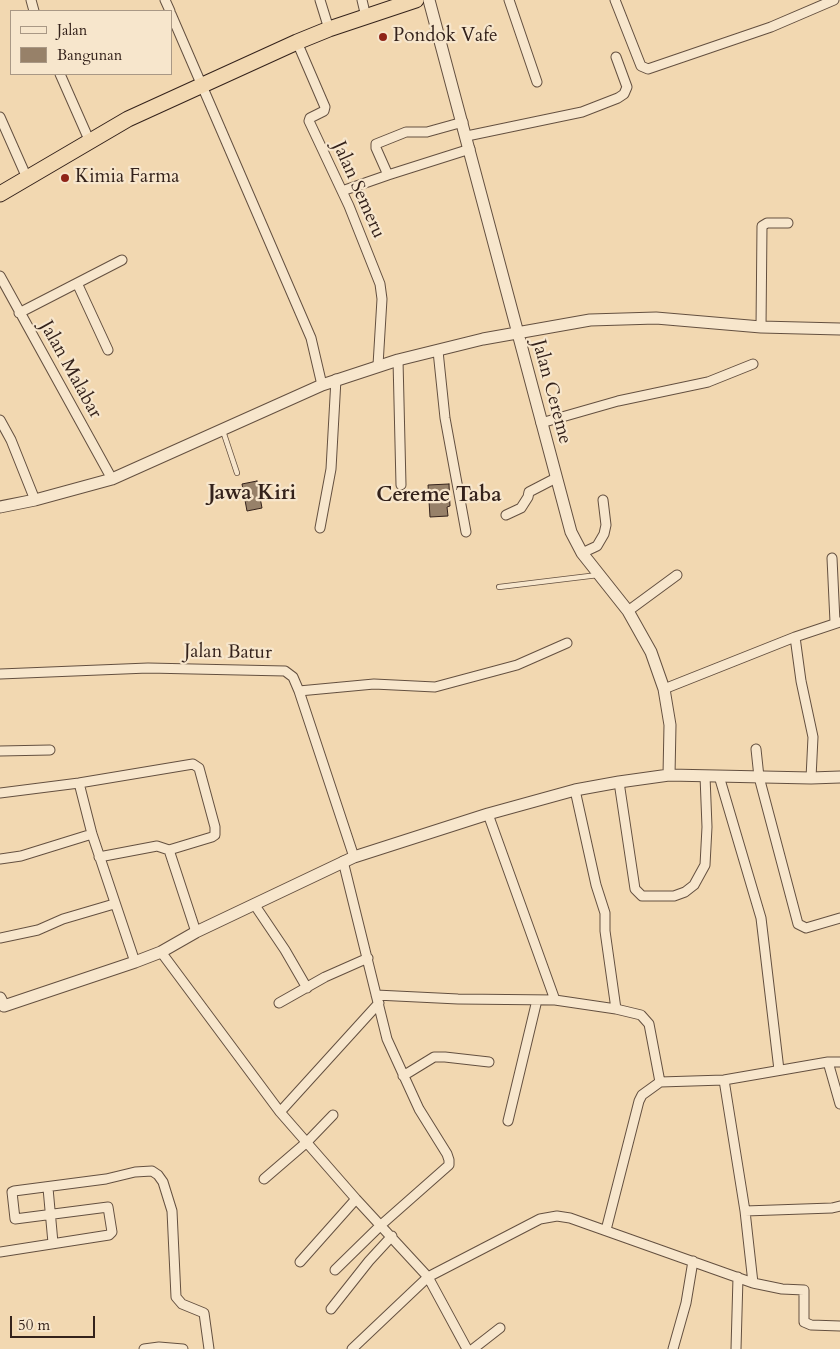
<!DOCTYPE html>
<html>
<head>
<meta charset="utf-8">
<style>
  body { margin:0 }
  #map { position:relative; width:840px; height:1349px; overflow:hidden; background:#f2d8b1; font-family:Cardo,serif }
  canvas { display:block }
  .legend { position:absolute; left:10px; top:10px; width:162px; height:65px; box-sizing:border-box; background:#f7e6cc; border:1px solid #a99885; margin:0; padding:6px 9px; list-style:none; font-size:15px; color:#34221b }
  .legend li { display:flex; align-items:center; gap:10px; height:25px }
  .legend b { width:25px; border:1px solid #a99885 }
  .scale { position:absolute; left:10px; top:1316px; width:85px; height:22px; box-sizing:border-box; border:2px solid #34221b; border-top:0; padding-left:6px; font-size:15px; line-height:18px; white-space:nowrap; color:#34221b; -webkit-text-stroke:4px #f7e6cc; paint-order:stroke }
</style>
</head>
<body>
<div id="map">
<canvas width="840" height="1349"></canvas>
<ul class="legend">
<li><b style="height:6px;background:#f7e6cc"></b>Jalan</li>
<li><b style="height:14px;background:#978169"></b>Bangunan</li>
</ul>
<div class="scale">50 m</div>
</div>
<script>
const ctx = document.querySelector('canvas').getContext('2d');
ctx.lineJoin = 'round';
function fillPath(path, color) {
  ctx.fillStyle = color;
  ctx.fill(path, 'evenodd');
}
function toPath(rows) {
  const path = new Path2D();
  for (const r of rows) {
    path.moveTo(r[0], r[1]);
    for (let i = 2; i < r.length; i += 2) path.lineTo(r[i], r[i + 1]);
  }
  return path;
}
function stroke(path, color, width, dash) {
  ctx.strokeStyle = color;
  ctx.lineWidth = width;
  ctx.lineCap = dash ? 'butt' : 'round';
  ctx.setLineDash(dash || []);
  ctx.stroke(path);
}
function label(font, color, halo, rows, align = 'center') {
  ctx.font = font + ' Cardo,serif';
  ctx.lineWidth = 4.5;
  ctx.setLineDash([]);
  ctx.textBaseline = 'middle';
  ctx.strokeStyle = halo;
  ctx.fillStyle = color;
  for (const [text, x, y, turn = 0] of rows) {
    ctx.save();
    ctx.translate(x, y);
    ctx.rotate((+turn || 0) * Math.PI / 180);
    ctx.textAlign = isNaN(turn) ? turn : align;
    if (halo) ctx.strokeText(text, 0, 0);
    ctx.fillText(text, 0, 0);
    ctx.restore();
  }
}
const building = toPath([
  [257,481,262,508,247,511,242,484,257,481],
  [449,484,450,506,447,507,448,516,430,517,428,485,449,484]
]);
fillPath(building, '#978169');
stroke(building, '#34221b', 1);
const service = toPath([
  [223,431,237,473],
  [499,587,598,575]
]);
const minor = toPath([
  [31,0,34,11],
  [165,0,170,11],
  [320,0,329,29],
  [362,0,366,17],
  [509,0,537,82],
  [615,0,641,66,648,69,771,27,834,0],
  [171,14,311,338,322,385],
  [297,42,325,107,324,111,310,118,309,121,349,206,380,284,382,299,378,365],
  [60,74,90,142],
  [0,117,27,178],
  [463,122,427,132,406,132,376,144,376,148,388,175,470,149],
  [467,136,582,112,618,98,624,94,627,87,616,57],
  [342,191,388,175],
  [0,276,112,479],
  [77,283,108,350],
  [19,313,122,260],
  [761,327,762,226,767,223,788,223],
  [438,351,445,418,466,532],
  [398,360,401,485],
  [0,420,11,440,35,500],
  [541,423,618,401,708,382,753,364],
  [506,515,521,508,528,497,529,492,556,478],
  [320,528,331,469,336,379],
  [582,553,597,546,604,534,606,525,603,500],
  [832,558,835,622],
  [628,611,677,575],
  [795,637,801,681,813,737,811,778],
  [0,674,148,668,285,671,293,677,299,691,354,857],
  [664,689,795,637,840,622],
  [299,691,374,684,435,687,517,665,567,643],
  [756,749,759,777,798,924,806,928,840,918],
  [0,751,50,750],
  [719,776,761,918,779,1070],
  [619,782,635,889,642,896,674,896,685,892,694,885,705,865,707,827,705,776],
  [79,783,92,834,135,962],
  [575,790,596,885,605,913,605,931,616,1009],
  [0,793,79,783,193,764,199,768,215,827,215,835,212,837,169,850],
  [488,814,555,1000,616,1009,641,1015,649,1024,660,1082,724,1080,828,1062,840,1062],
  [99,857,157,846,169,850,196,932],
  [0,859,21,856,92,834],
  [254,904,285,950,307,988],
  [0,938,38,930,63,919,114,904],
  [161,952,280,1112,356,1199,428,1277,467,1349],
  [376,995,458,999,555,1000],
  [279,1003,325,977,368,958],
  [828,1062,840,1104],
  [403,1076,434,1057,445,1057,489,1062],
  [724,1080,745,1211,753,1283],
  [280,1112,379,1003],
  [508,1121,537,1000],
  [264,1179,307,1142,333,1115],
  [48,1188,53,1243],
  [745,1211,832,1208,840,1206],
  [606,1230,639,1101,642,1095,660,1082],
  [0,1252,109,1235,112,1232,108,1207,15,1219,12,1192,14,1191,106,1179,135,1172,152,1171,158,1175,163,1182,172,1211,176,1297,182,1304,204,1313,209,1349],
  [300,1262,356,1199],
  [335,1270,381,1225,449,1165,449,1160,447,1154,419,1109,387,1039,343,861],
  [331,1309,369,1261,392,1236],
  [144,1349,159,1347,183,1349],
  [352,1349,428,1277,540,1219,557,1216,570,1218,753,1283,782,1289,804,1290,804,1322,811,1325,840,1326],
  [473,1349,500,1328],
  [673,1349,686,1303,693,1261],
  [736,1349,738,1277]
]);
const tertiary = toPath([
  [429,0,571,532,582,553,628,611,651,652,664,689,670,725,669,775],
  [0,507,35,500,112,479,322,385,398,360,483,339,590,320,656,318,761,327,840,329],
  [0,998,4,1006,135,962,161,952,196,932,354,857,488,814,575,790,619,782,669,775,811,778,840,777]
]);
const trunk = toPath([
  [0,194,128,119,297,42,329,29,416,0]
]);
stroke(service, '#645040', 6);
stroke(minor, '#645040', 11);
stroke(tertiary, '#645040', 13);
stroke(trunk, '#34221b', 17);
stroke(service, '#f7e6cc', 4.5);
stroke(minor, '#f7e6cc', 9);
stroke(tertiary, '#f7e6cc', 11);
stroke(trunk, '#f2d8b1', 15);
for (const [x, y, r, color] of [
  [383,37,5,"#8f2418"],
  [65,178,5,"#8f2418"]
]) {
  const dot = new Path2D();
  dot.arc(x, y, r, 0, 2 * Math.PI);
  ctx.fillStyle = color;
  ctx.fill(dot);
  stroke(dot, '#f7e6cc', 2);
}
label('19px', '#34221b', '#f7e6cc', [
  ["Pondok Vafe",393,37],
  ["Kimia Farma",75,178]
], 'left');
label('19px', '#34221b', '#f7e6cc', [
  ["Jalan Semeru",358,190,66],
  ["Jalan Malabar",70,370,61],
  ["Jalan Cereme",551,392,75],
  ["Jalan Batur",228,653,1]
]);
label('bold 21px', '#34221b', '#f7e6cc', [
  ["Jawa Kiri",252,494],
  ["Cereme Taba",439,496]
]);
</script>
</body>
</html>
